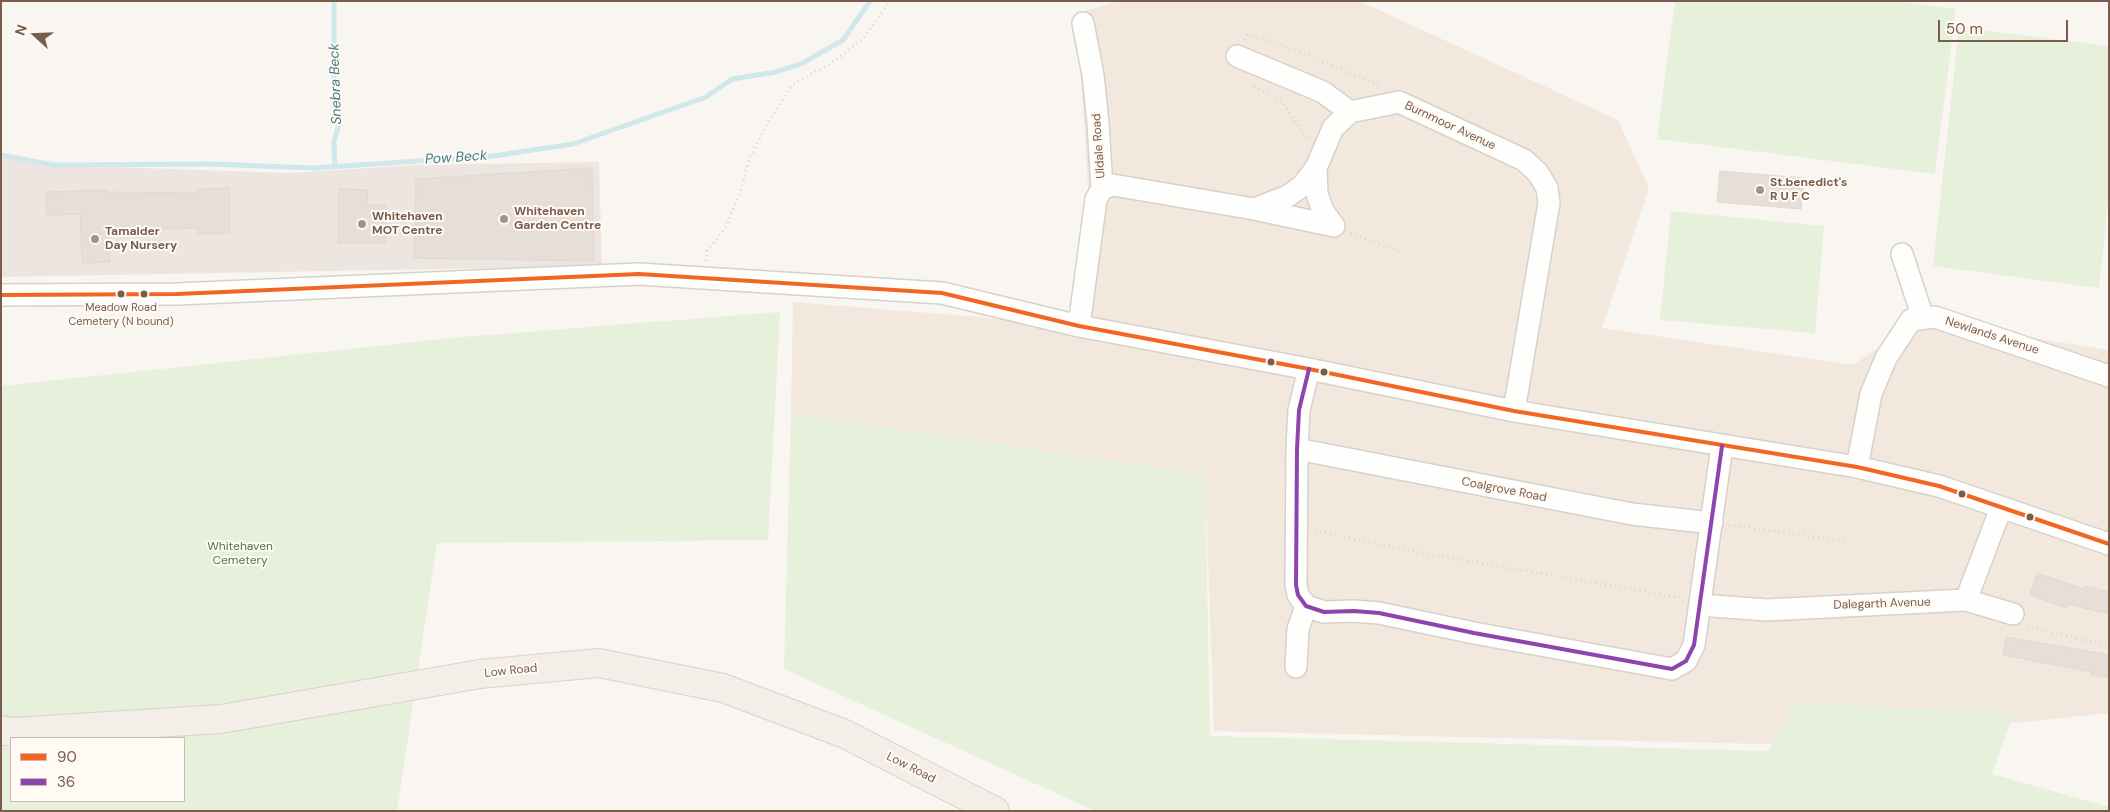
<!DOCTYPE html>
<html>
<head>
<meta charset="utf-8">
<style>
  body { margin:0 }
  #map { position:relative; width:2110px; height:812px; overflow:hidden; background:#f9f5f0; font-family:"DM Sans",sans-serif }
  canvas { display:block }
  .frame { position:absolute; inset:0; border:2px solid #7a5c4d; pointer-events:none }
  .legend { position:absolute; left:10px; top:737px; width:175px; height:65px; box-sizing:border-box; background:#fffaf3; border:1px solid #cabbb1; margin:0; padding:6px 9px; list-style:none; font-size:15px; color:#7a5c4d }
  .legend li { display:flex; align-items:center; gap:10px; height:25px }
  .legend b { width:25px; border:1px solid #cabbb1 }
  .north { position:absolute; left:10px; top:10px; width:50px; height:50px; -webkit-text-stroke:4px #fffaf3; paint-order:stroke; rotate:290deg; font-size:14px; font-weight:700; line-height:20px; text-align:center; color:#7a5c4d }
  .north::after { content:''; display:block; margin:auto; width:18px; height:22px; background:#7a5c4d; clip-path:polygon(50% 0,100% 100%,50% 72%,0 100%) }
  .scale { position:absolute; left:1938px; top:20px; width:130px; height:22px; box-sizing:border-box; border:2px solid #7a5c4d; border-top:0; padding-left:6px; font-size:15px; line-height:18px; white-space:nowrap; color:#7a5c4d; -webkit-text-stroke:4px #fffaf3; paint-order:stroke }
</style>
</head>
<body>
<div id="map">
<canvas width="2110" height="812"></canvas>
<div class="frame"></div>
<ul class="legend">
<li><b style="height:6px;background:#f26522"></b>90</li>
<li><b style="height:6px;background:#8e44ad"></b>36</li>
</ul>
<div class="north">N</div>
<div class="scale">50 m</div>
</div>
<script>
const ctx = document.querySelector('canvas').getContext('2d');
ctx.lineJoin = 'round';
function fillPath(path, color) {
  ctx.fillStyle = color;
  ctx.fill(path, 'evenodd');
}
function toPath(rows) {
  const path = new Path2D();
  for (const r of rows) {
    path.moveTo(r[0], r[1]);
    for (let i = 2; i < r.length; i += 2) path.lineTo(r[i], r[i + 1]);
  }
  return path;
}
function stroke(path, color, width, dash) {
  ctx.strokeStyle = color;
  ctx.lineWidth = width;
  ctx.lineCap = dash ? 'butt' : 'round';
  ctx.setLineDash(dash || []);
  ctx.stroke(path);
}
function label(font, color, halo, rows, align = 'center') {
  ctx.font = font + ' "DM Sans",sans-serif';
  ctx.lineWidth = 4;
  ctx.setLineDash([]);
  ctx.textBaseline = 'middle';
  ctx.strokeStyle = halo;
  ctx.fillStyle = color;
  for (const [text, x, y, turn = 0] of rows) {
    ctx.save();
    ctx.translate(x, y);
    ctx.rotate((+turn || 0) * Math.PI / 180);
    ctx.textAlign = isNaN(turn) ? turn : align;
    if (halo) ctx.strokeText(text, 0, 0);
    ctx.fillText(text, 0, 0);
    ctx.restore();
  }
}
fillPath(toPath([
  [1120,1,1359,1,1618,120,1649,188,1602,328,1853,365,1919,320,2109,350,2109,713,1803,745,1214,731,1205,474,791,414,793,302,1077,325,1088,187,1077,13]
]), '#f2e8de');
fillPath(toPath([
  [1,156,55,165,288,173,418,165,599,162,602,266,1,277]
]), '#ede5e0');
fillPath(toPath([
  [1675,1,1897,1,1956,9,1935,174,1657,139],
  [1959,27,2109,46,2109,193,2099,288,1933,266],
  [1671,211,1824,226,1815,333,1660,320],
  [780,312,768,540,437,543,397,811,1,811,1,386,462,337],
  [11,738,184,738,184,801,11,801],
  [791,414,1205,474,1210,736,1768,751,1794,703,2014,712,1992,774,2109,807,2109,811,1095,811,784,669]
]), '#e7f0db');
stroke(toPath([
  [334,1,334,116,339,124,334,141,335,167],
  [1,155,53,165,210,164,314,168,493,156,573,144,706,97,732,79,776,72,803,63,843,40,870,1]
]), '#d0e8ea', 5);
const building = toPath([
  [592,168,594,261,414,258,416,179,592,168],
  [1720,171,1804,178,1801,209,1717,202,1720,171],
  [229,188,230,233,198,234,198,228,109,231,110,262,82,263,80,214,47,215,46,192,107,190,107,192,197,193,197,189,229,188],
  [339,189,368,190,367,205,386,205,385,243,338,243,339,189],
  [2037,573,2084,589,2085,586,2109,592,2109,614,2068,604,2067,608,2030,595,2037,573],
  [2006,637,2109,655,2109,678,2091,674,2092,672,2003,655,2006,637]
]);
fillPath(building, '#e6ded7');
stroke(building, '#e2d8d2', 1);
const minor = toPath([
  [1237,56,1323,92,1350,112],
  [1102,189,1113,185,1254,209,1288,196,1302,186,1316,168,1333,128,1350,112,1399,102,1524,160,1538,173,1547,188,1549,203,1514,411],
  [1254,209,1334,226,1323,211,1317,194,1316,168],
  [1902,254,1923,318],
  [1,295,177,294,639,274,942,293,1079,326,1309,369,1514,411,1857,467,1939,486,2109,544],
  [1079,326,1096,199,1102,189,1098,123,1093,75,1083,23],
  [1309,369,1299,410,1297,449,1296,585,1298,595,1306,606,1324,612,1354,611,1379,613,1474,633,1672,669,1686,661,1694,645,1722,446],
  [1297,449,1632,514,1712,523],
  [1857,467,1871,394,1886,358,1911,320,1935,317,2109,376],
  [1966,600,2013,614],
  [1700,605,1767,610,1966,600,2001,508],
  [1296,667,1298,629,1306,606]
]);
const major = toPath([
  [1,730,12,732,221,719,480,674,599,663,723,688,845,734,995,811]
]);
stroke(minor, '#d7d1cb', 24);
stroke(major, '#dad1cc', 30);
stroke(toPath([
  [1245,40,1248,35,1270,40,1381,86],
  [1254,86,1282,102,1308,140],
  [1351,233,1399,252],
  [706,261,707,251,726,227,741,190,749,159,769,121,793,84,832,63,863,39,890,1],
  [1729,525,1845,541],
  [1315,531,1428,554,1683,598],
  [2027,627,2109,646]
]), '#dcd5d0', 3, [1, 4]);
stroke(minor, '#fefefd', 21);
stroke(major, '#f3eee8', 28);
stroke(toPath([
  [1,295,177,294,639,274,942,293,1079,326,1309,369,1514,411,1857,467,1939,486,2109,544]
]), '#f26522', 4);
stroke(toPath([
  [1309,369,1299,410,1297,449,1296,585,1298,595,1306,606,1324,612,1354,611,1379,613,1474,633,1672,669,1686,661,1694,645,1722,446]
]), '#8e44ad', 4);
for (const [x, y, r, color] of [
  [1760,190,5,"#a69286"],
  [504,219,5,"#a69286"],
  [362,224,5,"#a69286"],
  [95,239,5,"#a69286"],
  [121,294,4.5,"#7a5c4d"],
  [144,294,4.5,"#7a5c4d"],
  [1271,362,4.5,"#7a5c4d"],
  [1324,372,4.5,"#7a5c4d"],
  [1962,494,4.5,"#7a5c4d"],
  [2030,517,4.5,"#7a5c4d"]
]) {
  const dot = new Path2D();
  dot.arc(x, y, r, 0, 2 * Math.PI);
  ctx.fillStyle = color;
  ctx.fill(dot);
  stroke(dot, '#fffaf3', 2);
}
label('11px', '#7a5c4d', '#fffaf3', [
  ["Meadow Road",121,308],
  ["Cemetery (N bound)",121,322]
]);
label('12px', '#7a5c4d', '#fffaf3', [
  ["Burnmoor Avenue",1450,126,25],
  ["Uldale Road",1099,146,-94],
  ["Newlands Avenue",1992,336,18],
  ["Coalgrove Road",1504,490,11],
  ["Dalegarth Avenue",1882,604,-2],
  ["Low Road",511,671,-6],
  ["Low Road",911,768,27]
]);
label('bold 12px', '#7a5c4d', '#fffaf3', [
  ["St.benedict's",1770,183],
  ["R U F C",1770,197],
  ["Whitehaven",514,212],
  ["Garden Centre",514,226],
  ["Whitehaven",372,217],
  ["MOT Centre",372,231],
  ["Tamalder",105,232],
  ["Day Nursery",105,246]
], 'left');
label('12px', '#537a41', '#fffaf3', [
  ["Whitehaven",240,547],
  ["Cemetery",240,561]
]);
label('italic 14px', '#437c86', '#fffaf3', [
  ["Snebra Beck",336,84,-92],
  ["Pow Beck",456,158,-4]
]);
</script>
</body>
</html>
